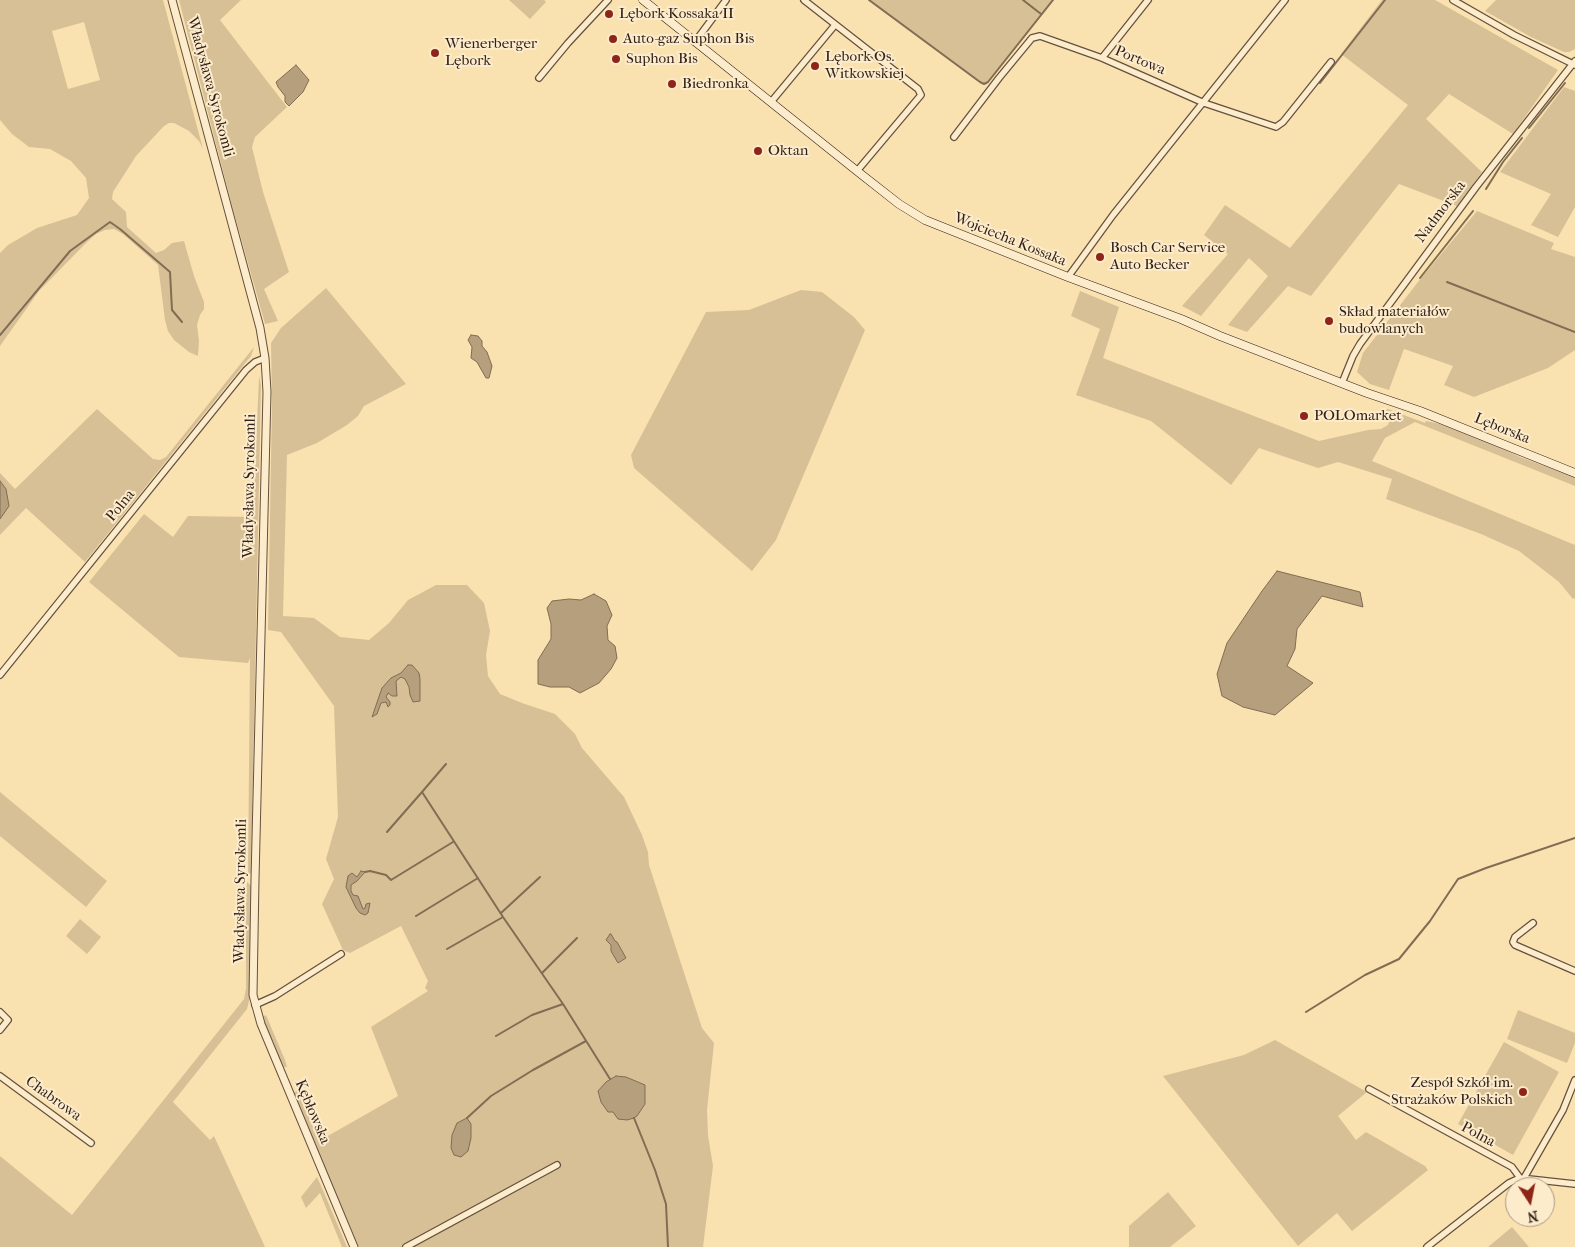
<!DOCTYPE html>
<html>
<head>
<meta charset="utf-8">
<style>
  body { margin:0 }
  #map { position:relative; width:1575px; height:1247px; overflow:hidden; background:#fae1b0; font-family:"IM FELL French Canon",serif }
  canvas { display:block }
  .north { position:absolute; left:1505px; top:1177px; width:50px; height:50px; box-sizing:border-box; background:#fceccc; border:1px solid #ab9a84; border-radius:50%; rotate:169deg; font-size:14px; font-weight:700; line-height:20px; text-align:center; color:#322018 }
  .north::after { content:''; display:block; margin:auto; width:18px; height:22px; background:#8f2418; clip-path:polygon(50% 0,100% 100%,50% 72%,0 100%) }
</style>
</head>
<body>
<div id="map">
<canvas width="1575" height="1247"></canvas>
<div class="north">N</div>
</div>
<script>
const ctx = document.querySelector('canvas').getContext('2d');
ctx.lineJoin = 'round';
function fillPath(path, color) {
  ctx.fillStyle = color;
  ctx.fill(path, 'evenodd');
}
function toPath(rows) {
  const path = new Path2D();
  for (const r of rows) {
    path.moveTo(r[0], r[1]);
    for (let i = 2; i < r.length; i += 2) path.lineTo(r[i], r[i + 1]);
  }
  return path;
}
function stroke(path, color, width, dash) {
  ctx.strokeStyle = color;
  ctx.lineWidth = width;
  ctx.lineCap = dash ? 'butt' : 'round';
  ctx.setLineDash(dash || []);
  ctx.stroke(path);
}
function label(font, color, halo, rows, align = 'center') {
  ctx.font = font + ' "IM FELL French Canon",serif';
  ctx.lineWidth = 4;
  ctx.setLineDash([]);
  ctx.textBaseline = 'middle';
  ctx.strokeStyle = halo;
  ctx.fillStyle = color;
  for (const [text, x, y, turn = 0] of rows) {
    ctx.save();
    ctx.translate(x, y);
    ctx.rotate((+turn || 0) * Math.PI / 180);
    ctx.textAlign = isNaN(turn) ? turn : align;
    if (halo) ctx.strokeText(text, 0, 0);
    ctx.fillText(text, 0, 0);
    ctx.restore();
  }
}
fillPath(toPath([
  [0,0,163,0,203,149,199,141,189,131,174,123,169,123,164,126,136,156,113,192,112,199,126,212,127,227,156,253,164,250,172,243,184,241,194,276,204,302,204,309,200,315,197,325,199,341,198,356,189,352,174,340,168,331,165,320,158,265,123,234,114,229,105,230,96,234,87,242,39,291,0,346,0,253,8,245,37,228,77,215,89,198,86,178,71,161,50,149,29,147,12,134,0,120],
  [84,22,100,80,68,89,52,31],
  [179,0,241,0,220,20,287,107,255,137,252,147,263,192,289,272,264,289,278,321,265,324,232,206],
  [509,0,544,0,546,2,530,19],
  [869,0,1053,0,988,82,984,84,980,82],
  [1382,0,1435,0,1558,70,1513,134,1449,94,1426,119,1482,172,1457,206,1399,184,1311,296,1288,286,1247,332,1228,325,1268,276,1249,258,1201,316,1182,306,1228,254,1204,235,1225,205,1290,248,1408,105,1341,54],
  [1496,0,1575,0,1575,49,1569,52,1564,52,1531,37,1485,11],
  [1564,87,1575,91,1575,207,1558,237,1531,225,1551,194,1500,172],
  [1477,211,1554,243,1551,249,1575,257,1575,350,1548,368,1474,397,1444,385,1453,366,1404,349,1389,390,1370,384,1357,372,1363,353,1418,282],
  [326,288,406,384,364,406,358,416,347,425,317,443,287,455,283,616,314,618,340,637,369,640,389,623,408,600,436,585,467,585,484,603,490,631,486,655,488,676,500,694,522,703,555,714,575,734,582,748,624,797,642,835,648,852,649,865,702,1028,714,1043,707,1110,708,1135,713,1166,703,1247,359,1247,294,1096,295,1092,299,1090,299,1094,319,1141,398,1096,371,1027,428,991,425,988,428,981,401,926,350,953,343,950,322,904,334,879,326,859,338,817,334,706,281,632,268,630,272,404,271,343,281,328],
  [801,290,822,292,854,317,865,330,776,540,752,571,634,468,631,455,706,312,749,310],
  [1080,291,1119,307,1103,358,1319,441,1368,430,1381,429,1388,425,1391,417,1386,414,1386,410,1388,409,1425,423,1426,421,1440,424,1486,441,1520,457,1575,477,1575,486,1415,422,1385,438,1372,461,1575,545,1575,598,1573,599,1559,582,1519,551,1481,534,1386,499,1392,479,1338,462,1318,468,1259,448,1231,485,1151,421,1076,395,1100,329,1071,316],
  [254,347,251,356,85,562,26,508,0,535,0,519,2,517,6,490,0,481,0,473,15,489,97,409,153,459,160,460,166,457],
  [259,376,261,385,251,873,248,876,250,658,248,663,179,657,89,582,144,514,173,537,188,516,253,517],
  [0,792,107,881,86,907,0,836],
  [247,882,251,886,250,997,247,1009,173,1102,210,1140,214,1136,265,1247,0,1247,0,1156,72,1215,244,999,246,988,246,902],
  [80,919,101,937,87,954,66,936],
  [1518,1010,1575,1033,1575,1043,1567,1063,1507,1039],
  [266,1015,285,1060,287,1067,284,1067,281,1062,269,1035,262,1017],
  [1275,1040,1367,1092,1338,1116,1356,1140,1366,1132,1425,1166,1428,1170,1352,1231,1337,1213,1298,1246,1163,1076,1244,1055],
  [1504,1042,1559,1072,1513,1155,1458,1124],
  [317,1177,322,1188,347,1247,342,1247,320,1193,306,1208,301,1197],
  [1168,1192,1196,1226,1170,1247,1129,1247,1129,1226],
  [1512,1227,1529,1247,1488,1247]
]), '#d8c096');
const water = toPath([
  [296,65,309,80,303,92,289,106,285,102,285,96,278,87,276,82,296,65],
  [471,335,478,336,482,341,482,346,487,352,492,366,489,378,486,378,477,362,471,358,472,347,468,340,471,335],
  [0,481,6,489,9,506,0,519,0,481],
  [1277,571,1360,592,1363,607,1322,596,1297,629,1295,649,1287,666,1313,683,1275,715,1243,707,1222,696,1217,674,1227,643,1262,591,1277,571],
  [594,594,606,601,612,615,607,626,608,640,615,646,617,658,611,669,599,683,580,693,569,687,550,687,538,684,538,660,551,639,551,624,547,608,552,601,569,599,581,600,594,594],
  [408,665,412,665,419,673,420,679,420,701,413,702,410,695,409,687,405,679,401,677,396,681,397,696,392,696,388,693,386,697,390,702,390,705,388,707,386,702,381,703,377,714,372,717,382,688,391,678,401,673,408,665],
  [361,871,365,872,357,881,351,885,351,891,353,895,358,896,363,909,365,908,366,904,370,903,368,913,365,915,360,913,356,908,346,887,348,876,352,873,357,877,361,871],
  [610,934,611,934,615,941,617,942,626,958,618,963,611,951,611,945,606,940,610,934],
  [616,1076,626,1077,645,1085,645,1104,637,1116,634,1118,627,1120,618,1119,613,1112,608,1112,601,1102,598,1091,606,1082,616,1076],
  [467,1118,471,1124,471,1138,468,1151,461,1157,454,1155,451,1148,452,1135,457,1123,467,1118]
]);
fillPath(water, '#b69f7c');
stroke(water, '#816c54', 1);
stroke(toPath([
  [869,0,980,82,984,84,988,82,1053,0],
  [1023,0,1041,14],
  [1320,83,1385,0],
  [1529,128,1565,83],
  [1486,189,1503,162,1522,138],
  [1420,278,1473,211],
  [1447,282,1575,332],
  [0,335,70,251,110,222,120,229,170,272,172,310,182,322],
  [422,792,446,764],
  [387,832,422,792,503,917,563,1004,610,1079],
  [365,872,370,871,386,875,391,880,453,842],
  [501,913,540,877],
  [416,916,478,878],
  [447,949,503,917],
  [542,973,577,938],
  [1306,1012,1365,975,1399,959,1430,921,1458,879,1486,868,1575,838],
  [496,1036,532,1015,563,1004],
  [467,1118,491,1096,533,1070,586,1041],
  [634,1118,655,1170,666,1204,668,1247]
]), '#816c54', 2);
const minor = toPath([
  [804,0,918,89,921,95,857,171],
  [1453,0,1514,35,1575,65],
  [695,42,726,0],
  [1102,58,1148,0],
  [539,78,568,43,608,0],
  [771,102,835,25],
  [954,137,999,78,1032,38,1040,36,1102,58,1204,103,1276,127,1283,122,1331,62],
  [1068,277,1113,215,1285,0],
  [1342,383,1353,356,1360,344,1476,187,1575,61],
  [0,675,246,370,255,362,265,358],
  [1533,923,1515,937,1513,942,1515,945,1575,971],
  [255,1005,275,996,341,954],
  [0,1012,8,1020,0,1030],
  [0,1076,91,1143],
  [1369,1089,1512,1167,1520,1178],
  [1524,1178,1563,1110,1575,1080],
  [406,1247,557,1165],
  [1427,1247,1509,1183,1520,1178,1575,1184]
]);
const tertiary = toPath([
  [172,0,260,328,265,358,267,392,255,879,253,995,261,1024,354,1247]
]);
const secondary = toPath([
  [643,0,857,171,899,204,925,220,1068,277,1181,319,1220,336,1367,393,1420,411,1575,473]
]);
stroke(minor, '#64503e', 8);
stroke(tertiary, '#64503e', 9);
stroke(secondary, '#322018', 9);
stroke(minor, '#fceccc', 5.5);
stroke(tertiary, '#fceccc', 7);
stroke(secondary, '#fceccc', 8);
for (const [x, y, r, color] of [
  [609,14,5,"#8f2418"],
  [613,39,5,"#8f2418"],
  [435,53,5,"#8f2418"],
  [616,59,5,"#8f2418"],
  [815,66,5,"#8f2418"],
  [672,84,5,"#8f2418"],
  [758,151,5,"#8f2418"],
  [1100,257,5,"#8f2418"],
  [1329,321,5,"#8f2418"],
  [1304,416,5,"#8f2418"],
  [1523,1092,5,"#8f2418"]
]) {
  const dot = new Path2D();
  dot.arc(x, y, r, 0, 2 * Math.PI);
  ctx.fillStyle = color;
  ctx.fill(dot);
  stroke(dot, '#fceccc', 2);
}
label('15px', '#322018', '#fceccc', [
  ["Lębork Kossaka II",619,14],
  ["Auto-gaz Suphon Bis",623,39],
  ["Wienerberger",445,44],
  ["Lębork",445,61],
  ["Lębork Os.",825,57],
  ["Witkowskiej",825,74],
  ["Suphon Bis",626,59],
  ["Biedronka",682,84],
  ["Oktan",768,151],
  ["Bosch Car Service",1110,248],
  ["Auto Becker",1110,265],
  ["Skład materiałów",1339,312],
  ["budowlanych",1339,329],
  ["POLOmarket",1314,416],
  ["Zespół Szkół im.",1513,1083,"right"],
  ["Strażaków Polskich",1513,1100,"right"]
], 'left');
label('15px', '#322018', '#fceccc', [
  ["Portowa",1140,61,23],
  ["Władysława Syrokomli",210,87,75],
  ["Nadmorska",1441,212,-53],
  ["Wojciecha Kossaka",1010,240,22],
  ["Lęborska",1502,429,22],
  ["Władysława Syrokomli",250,486,-89],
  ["Polna",121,506,-51],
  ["Władysława Syrokomli",241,891,-89],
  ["Chabrowa",53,1099,36],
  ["Kębłowska",312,1112,67],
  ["Polna",1478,1135,28]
]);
</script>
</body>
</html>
